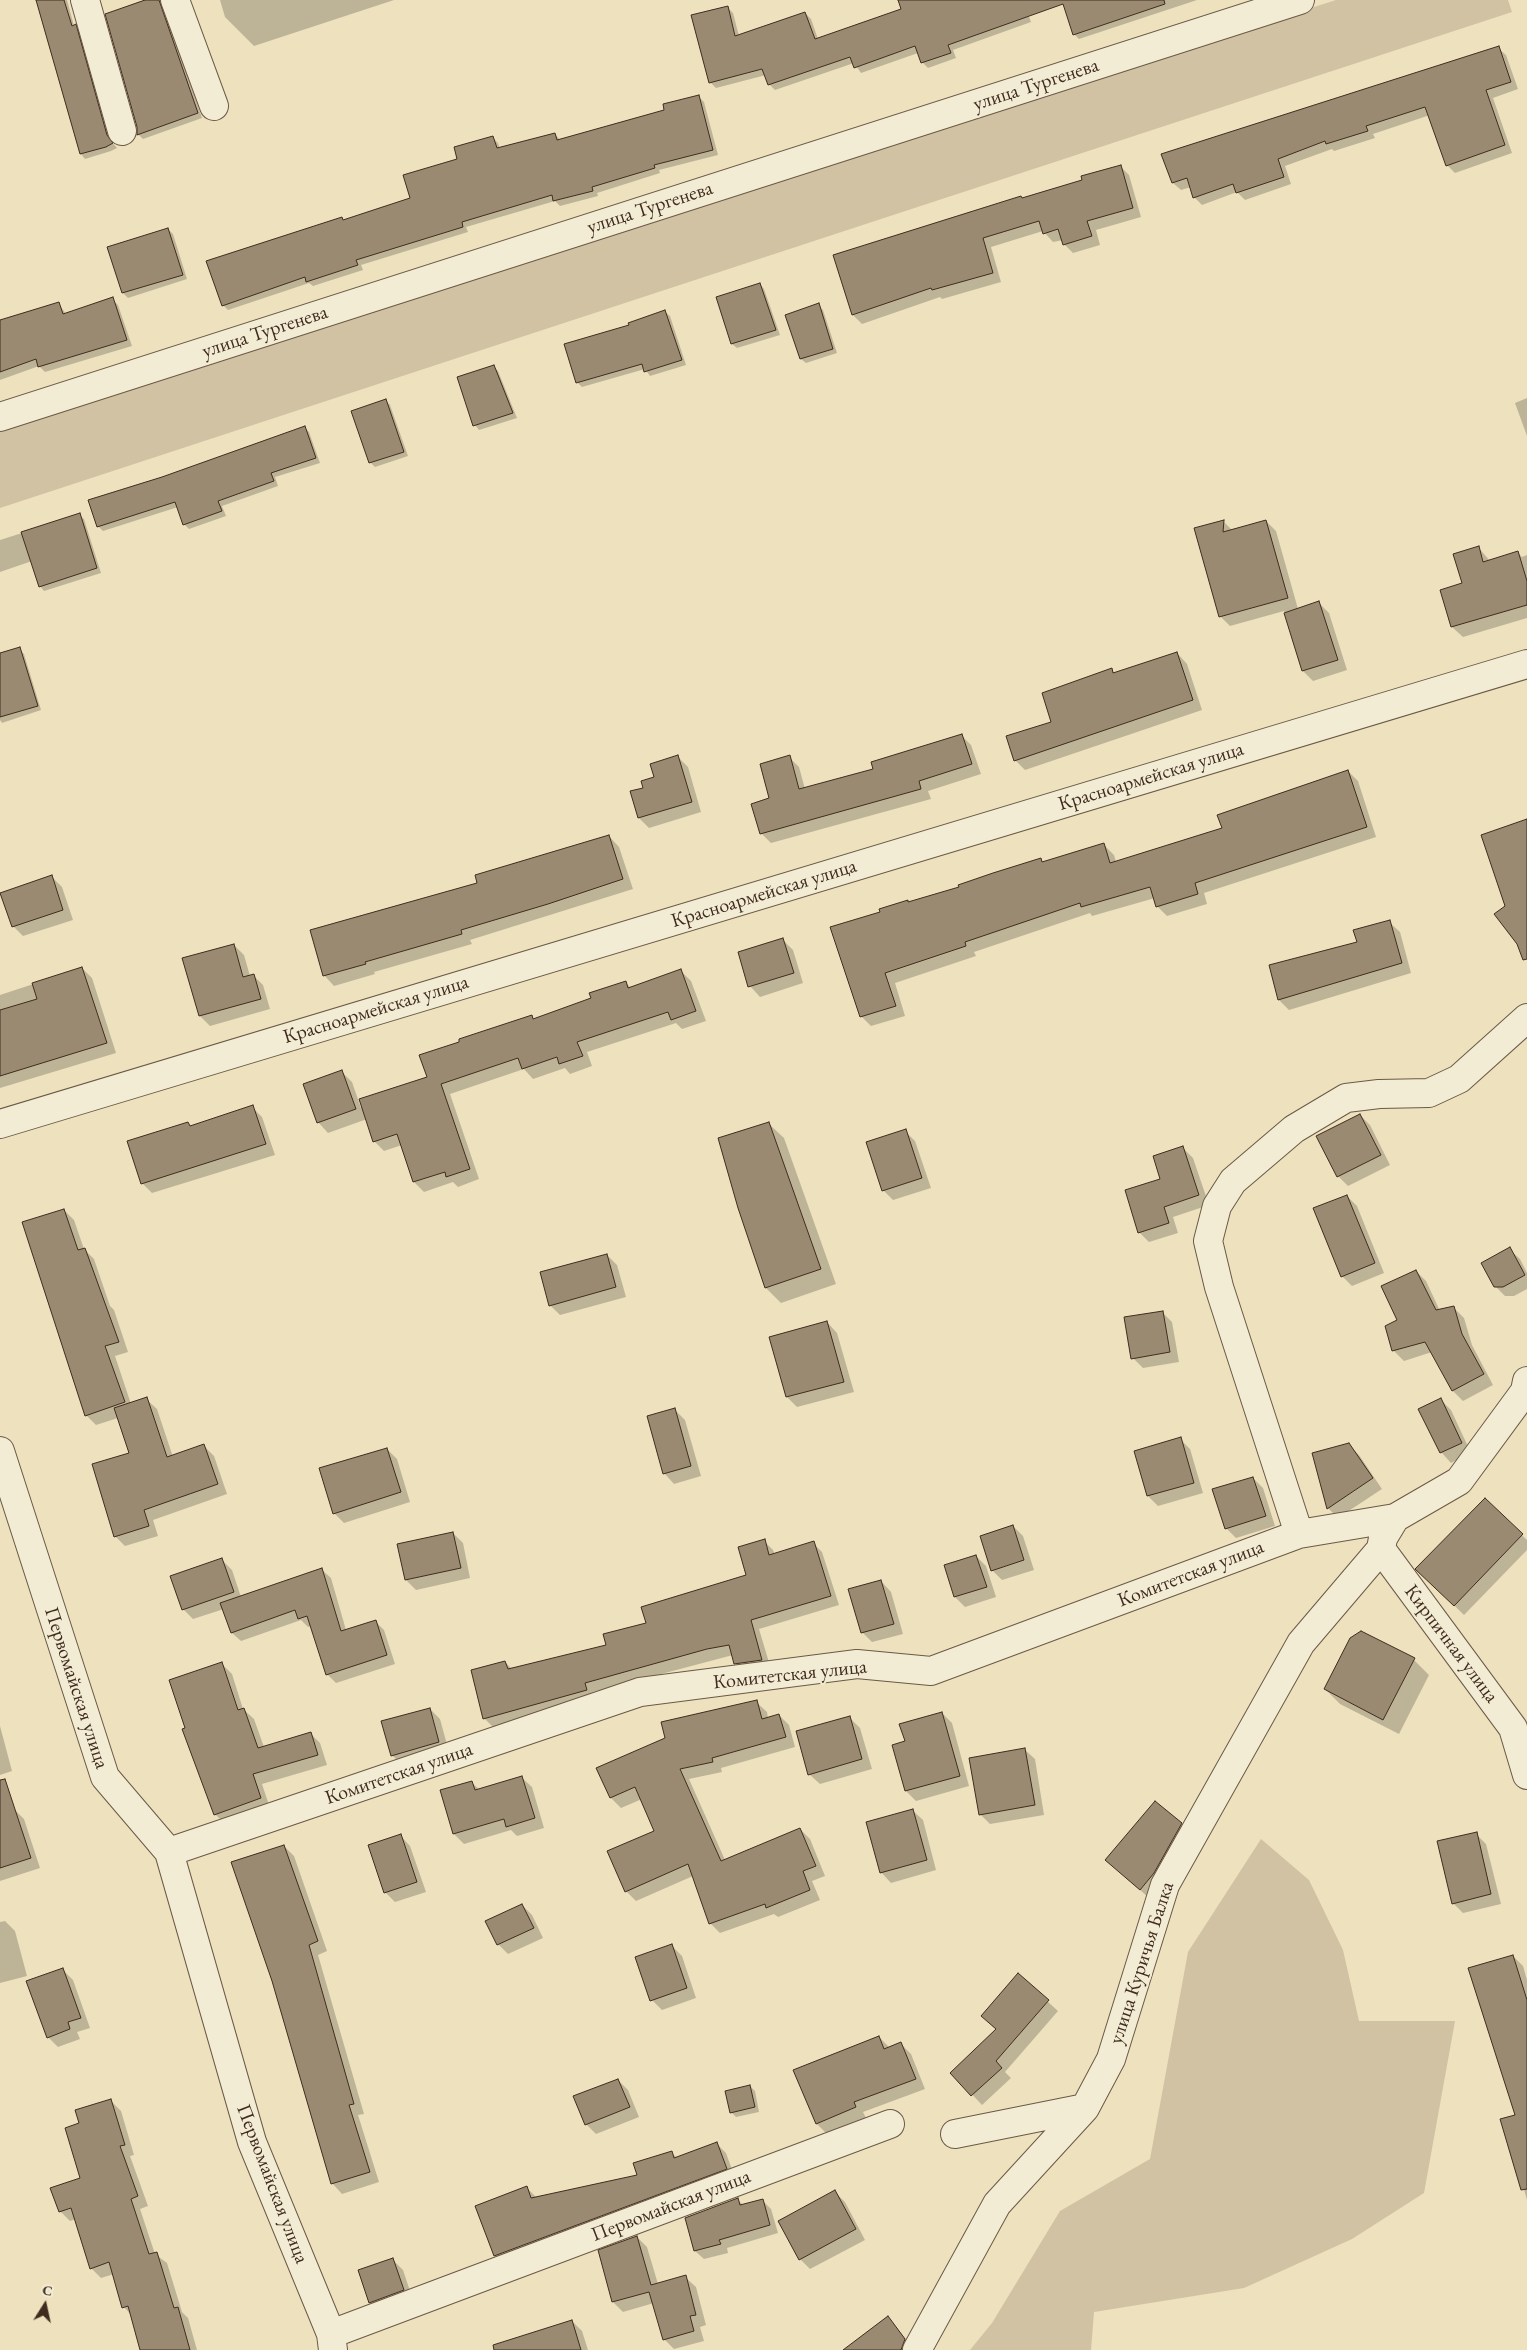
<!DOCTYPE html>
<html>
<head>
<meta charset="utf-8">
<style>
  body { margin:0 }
  #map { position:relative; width:1527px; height:2350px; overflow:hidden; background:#ede1be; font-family:"EB Garamond",serif }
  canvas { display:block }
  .north { position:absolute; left:20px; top:2280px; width:50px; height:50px; -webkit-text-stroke:4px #f3ecd5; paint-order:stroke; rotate:10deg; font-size:14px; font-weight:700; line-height:20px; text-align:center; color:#402c1e }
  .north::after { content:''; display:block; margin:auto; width:18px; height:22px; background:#402c1e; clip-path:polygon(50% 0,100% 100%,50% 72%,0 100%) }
</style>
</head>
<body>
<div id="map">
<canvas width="1527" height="2350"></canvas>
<div class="north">С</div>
</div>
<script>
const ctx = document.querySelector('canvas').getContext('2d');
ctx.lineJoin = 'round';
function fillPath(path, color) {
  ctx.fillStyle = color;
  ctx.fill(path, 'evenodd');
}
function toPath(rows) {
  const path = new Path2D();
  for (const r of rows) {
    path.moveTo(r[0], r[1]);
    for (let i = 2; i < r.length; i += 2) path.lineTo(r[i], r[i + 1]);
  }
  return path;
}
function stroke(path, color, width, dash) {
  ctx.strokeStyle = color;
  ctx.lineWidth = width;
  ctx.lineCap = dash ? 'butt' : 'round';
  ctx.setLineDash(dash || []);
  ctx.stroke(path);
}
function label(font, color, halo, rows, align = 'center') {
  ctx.font = font + ' "EB Garamond",serif';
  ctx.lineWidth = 4;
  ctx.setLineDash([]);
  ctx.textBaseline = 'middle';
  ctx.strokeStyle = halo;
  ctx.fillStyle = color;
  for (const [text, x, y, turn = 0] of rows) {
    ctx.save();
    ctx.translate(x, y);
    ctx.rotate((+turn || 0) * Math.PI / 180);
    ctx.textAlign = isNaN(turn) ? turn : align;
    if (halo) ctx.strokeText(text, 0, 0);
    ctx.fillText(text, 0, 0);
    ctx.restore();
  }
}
fillPath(toPath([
  [1336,0,1508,0,1512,12,0,508,0,428],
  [1261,1839,1309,1880,1343,1950,1359,2021,1455,2021,1424,2193,1352,2239,1244,2288,1094,2312,1091,2350,970,2350,992,2323,1060,2211,1150,2159,1188,1952]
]), '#d0c2a3');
fillPath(toPath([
  [37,0,67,0,74,26,80,31,111,141,117,148,111,151,85,159,81,154],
  [149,0,162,2,202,118,143,139,138,134],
  [220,0,394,0,254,46,225,17],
  [900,0,1023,0,1031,22,953,50,956,58,928,68,922,62,918,53,861,73,854,63,775,90,769,84,766,75,716,88,710,82,727,7,733,13,739,36,805,13,811,19,818,39,903,9],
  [1063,0,1197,0,1079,39,1074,34],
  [1498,48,1506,55,1518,89,1493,98,1512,153,1455,173,1447,165,1430,115,1373,134,1375,138,1334,151,1332,149,1285,166,1291,184,1245,200,1237,192,1202,205,1194,197,1191,187,1181,190,1173,183],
  [699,97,704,102,718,155,659,170,660,173,597,193,598,196,560,206,555,201,466,227,468,232,361,265,363,270,313,286,309,283,228,310,223,305,342,218,344,221,412,199,458,159,493,138,498,143,500,149,555,134,560,140,666,111],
  [1120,166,1129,175,1141,217,1096,230,1100,245,1073,253,1064,244,1063,240,1053,242,1043,231,991,247,1001,282,942,299,940,297,862,324,853,315,835,256,1084,181],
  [168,229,173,234,187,279,128,298,123,293,109,248],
  [760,284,764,289,780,335,737,348,732,344],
  [112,299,118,305,132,346,45,372,39,366,0,380,0,321,58,303,66,314],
  [818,305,823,310,837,353,806,363,801,359],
  [665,312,670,316,686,365,650,376,645,369,582,387,577,382,631,326],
  [494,367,498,371,517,418,479,430,475,425],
  [1527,398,1527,436,1515,403],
  [385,400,390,405,408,456,375,467,370,462],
  [305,428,309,432,320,463,275,477,278,486,222,506,226,516,189,529,184,524,178,507,103,531,98,526,163,478],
  [79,515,84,519,101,573,44,591,40,586,32,561,0,572,0,540],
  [1223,521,1232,530,1266,521,1276,531,1298,609,1319,603,1329,613,1347,670,1313,681,1303,671,1284,611,1230,626,1220,616],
  [1478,547,1490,561,1518,553,1522,557,1527,555,1527,618,1463,637,1452,627,1463,584],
  [19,649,24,654,41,710,2,723,0,720,0,655],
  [1177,653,1187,664,1202,710,1025,770,1015,760,1111,670,1115,673],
  [961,735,971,745,981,774,928,791,931,799,771,843,761,833,771,799,789,757,799,767,805,789,874,770],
  [678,757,688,767,701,812,649,828,639,818,632,792,644,788],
  [1348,771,1358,781,1376,837,1204,893,1207,904,1167,916,1157,906,1155,898,1092,916,1090,913,974,952,976,956,895,983,905,1016,871,1026,861,1016,881,913,907,901,909,903,961,888,1041,860,1044,863,1104,845,1114,855,1116,862,1224,829],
  [609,836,619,847,633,889,470,940,472,944,374,972,375,974,334,986,324,975,479,884],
  [52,877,62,887,73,920,23,936,13,926],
  [1389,922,1400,932,1411,973,1289,1010,1279,1000],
  [783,940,793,950,803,983,760,997,750,986],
  [234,945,244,955,250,976,253,975,263,985,270,1009,210,1026,200,1016],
  [82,968,92,978,116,1053,0,1088,0,995],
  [681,971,691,981,706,1021,682,1029,676,1023,587,1052,592,1066,570,1074,565,1068,533,1079,524,1069,450,1094,479,1179,458,1187,453,1182,424,1192,414,1182,402,1145,384,1151,374,1141,367,1119,328,1133,318,1122,342,1072,352,1082,361,1108,428,1078,531,1017,534,1020,592,999,626,983,631,988],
  [252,1107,262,1117,275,1155,152,1193,142,1183,188,1124,191,1127],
  [1360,1115,1370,1125,1390,1165,1348,1186,1338,1176],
  [768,1123,784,1138,836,1284,781,1303,766,1288,739,1208],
  [905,1131,915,1141,931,1188,893,1200,883,1190],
  [1183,1148,1193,1158,1209,1205,1173,1217,1178,1233,1149,1242,1139,1232],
  [1347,1196,1357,1206,1384,1273,1352,1286,1342,1276],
  [64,1210,74,1220,84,1249,94,1259,110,1306,114,1310,128,1352,115,1356,131,1404,146,1399,157,1409,173,1457,204,1446,214,1456,227,1494,153,1520,158,1536,125,1546,115,1536,130,1454,118,1418,96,1425,86,1415],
  [1509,1249,1520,1259,1527,1273,1527,1289,1514,1296,1505,1296,1495,1286],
  [607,1255,617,1265,626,1297,560,1315,550,1305],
  [1416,1271,1426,1281,1440,1311,1453,1307,1464,1318,1472,1345,1493,1385,1463,1401,1453,1391,1432,1352,1404,1361,1394,1351,1399,1320],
  [1162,1312,1172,1322,1179,1362,1143,1368,1133,1358],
  [827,1322,837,1333,854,1392,797,1407,787,1397,771,1338],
  [1441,1400,1451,1410,1471,1453,1451,1463,1441,1452],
  [675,1410,685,1420,701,1476,674,1484,664,1473],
  [1180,1439,1190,1449,1203,1493,1158,1506,1148,1496,1135,1452],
  [1349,1445,1359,1455,1382,1489,1338,1518,1328,1508,1314,1454],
  [387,1449,397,1459,410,1502,344,1523,334,1513],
  [1253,1478,1263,1488,1275,1526,1236,1538,1226,1528],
  [1485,1500,1527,1540,1527,1550,1464,1615,1417,1569],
  [1013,1526,1023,1536,1034,1570,1002,1580,992,1570],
  [453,1533,463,1543,470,1578,416,1590,406,1580],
  [764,1541,773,1550,775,1555,813,1543,822,1552,839,1605,759,1629,771,1669,744,1672,735,1663,733,1655,593,1692,595,1699,493,1727,484,1718,505,1662,512,1669,608,1646,647,1624,747,1576],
  [976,1556,986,1566,996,1597,965,1607,955,1597,945,1566],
  [221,1559,232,1570,241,1597,322,1570,331,1578,346,1630,375,1621,384,1630,395,1664,336,1683,327,1674,312,1626,308,1627,301,1620,241,1641,232,1633,224,1609,193,1619,183,1609],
  [881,1581,891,1592,903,1634,872,1642,862,1632],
  [1414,1660,1429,1675,1399,1734,1340,1704,1325,1689],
  [222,1664,232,1674,243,1709,254,1719,264,1747,310,1733,320,1743,327,1765,262,1784,270,1808,225,1824,215,1814,186,1729],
  [756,1702,767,1712,768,1718,779,1715,789,1725,795,1747,721,1768,722,1772,689,1779,725,1860,800,1829,810,1839,825,1876,812,1881,820,1900,778,1917,774,1914,720,1933,710,1923,693,1876,636,1901,626,1891,656,1832,642,1799,621,1808,611,1798],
  [430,1709,440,1719,449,1752,402,1765,392,1755],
  [942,1713,952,1723,969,1786,916,1801,906,1791,893,1746,906,1742],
  [850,1718,860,1728,872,1769,820,1784,809,1774],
  [0,1726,12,1771,0,1775],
  [1024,1749,1035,1759,1044,1815,990,1824,980,1814],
  [521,1777,532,1787,544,1828,517,1836,511,1830,464,1844,454,1834,471,1782,480,1790],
  [14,1809,24,1819,40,1868,0,1881,0,1814],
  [912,1810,923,1820,936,1870,891,1883,881,1872],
  [1181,1824,1191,1834,1150,1899,1107,1860],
  [1476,1834,1486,1844,1501,1904,1463,1913,1453,1903],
  [400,1835,410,1846,426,1892,395,1902,385,1892],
  [284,1846,294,1856,327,1951,318,1955,364,2114,358,2115,379,2182,342,2194,332,2183],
  [522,1905,532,1915,543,1938,508,1954,498,1944],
  [5,1921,15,1931,27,1976,0,1983,0,1922],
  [672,1946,682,1956,696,1998,662,2010,652,2000],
  [1513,1956,1523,1966,1527,1980,1527,2200,1515,2158],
  [63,1970,73,1980,90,2028,77,2032,80,2039,58,2047,48,2037],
  [1018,1975,1058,2011,1005,2072,1011,2078,982,2105,952,2073,997,2030,992,2026],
  [879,2037,889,2047,901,2044,911,2054,925,2089,863,2112,866,2118,827,2134,817,2124,795,2071],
  [618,2080,628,2090,639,2117,596,2134,586,2124],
  [750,2086,755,2091,759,2112,736,2117,731,2112],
  [111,2101,121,2111,134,2155,130,2156,148,2206,140,2209,155,2254,167,2263,182,2312,188,2318,197,2350,142,2350,132,2316,124,2307,114,2274,101,2278,91,2268,76,2219,70,2221,60,2211,81,2179,81,2124],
  [717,2144,726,2153,735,2178,505,2265,495,2255,527,2188,536,2197,639,2176,671,2152,677,2158],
  [835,2192,845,2202,865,2240,810,2269,800,2259],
  [737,2199,744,2206,762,2200,771,2209,778,2233,727,2248,728,2253,704,2259,695,2251],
  [637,2237,647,2247,658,2284,685,2277,696,2287,706,2325,700,2327,704,2341,674,2349,664,2339,654,2303,623,2312,613,2302],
  [393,2260,403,2270,413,2300,380,2312,370,2302],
  [888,2318,915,2350,851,2350],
  [572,2321,582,2331,588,2350,525,2350]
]), '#0003');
const building = toPath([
  [36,0,64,0,72,26,76,24,107,135,113,143,106,147,80,154,36,0],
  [145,0,159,0,198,113,137,135,137,127,105,14,145,0],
  [898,0,1164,0,1165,4,1073,35,1063,4,948,45,951,53,921,63,915,46,854,68,850,57,768,85,762,69,709,83,691,15,728,6,735,36,805,12,815,39,901,9,898,0],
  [1499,46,1511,82,1486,90,1505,145,1446,166,1425,107,1366,126,1368,131,1326,144,1325,141,1278,159,1284,177,1236,193,1233,184,1193,198,1187,178,1172,183,1161,154,1499,46],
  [699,95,713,150,654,165,655,168,592,187,593,191,553,201,552,195,462,222,463,227,356,260,358,265,306,282,305,277,222,306,206,261,342,217,343,220,410,198,403,175,457,159,454,147,493,136,497,148,555,133,557,140,664,110,663,104,699,95],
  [1121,165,1133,208,1087,221,1092,236,1063,245,1058,229,1043,234,1039,221,983,238,993,273,932,290,931,288,852,315,833,255,1021,196,1022,198,1082,180,1081,176,1121,165],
  [168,228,183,275,122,293,107,247,168,228],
  [760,283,776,330,731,344,716,297,760,283],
  [113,297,127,340,38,367,36,359,0,372,0,320,59,302,63,314,113,297],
  [819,303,833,349,800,359,785,315,819,303],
  [665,310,682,360,644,372,642,364,576,383,564,344,629,325,628,323,665,310],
  [494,365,513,413,473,426,457,377,494,365],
  [386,399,404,452,369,463,351,411,386,399],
  [305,426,316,458,271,473,274,481,218,501,222,511,183,525,175,502,97,527,88,500,162,477,305,426],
  [80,513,97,568,39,587,21,532,80,513],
  [1224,520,1223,532,1266,520,1288,598,1219,617,1194,528,1224,520],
  [1479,546,1483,562,1518,551,1527,581,1527,605,1451,627,1440,590,1462,583,1453,554,1479,546],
  [1319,601,1338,660,1302,671,1284,613,1319,601],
  [20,647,38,706,0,717,0,653,20,647],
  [1177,652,1193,700,1014,761,1006,736,1051,722,1042,693,1112,668,1113,673,1177,652],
  [962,734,972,764,919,781,921,789,760,834,751,804,769,798,760,764,790,755,799,789,873,769,871,762,962,734],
  [678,755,692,802,638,818,630,791,643,788,641,781,654,777,650,764,678,755],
  [1348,770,1367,827,1195,883,1198,894,1156,907,1150,887,1081,907,1080,903,965,942,966,946,885,973,896,1006,860,1017,830,927,880,912,879,909,908,900,908,902,959,887,958,885,993,873,1041,858,1042,862,1104,843,1110,863,1222,828,1217,815,1348,770],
  [1527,819,1527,959,1523,960,1517,944,1494,914,1505,906,1481,835,1527,819],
  [609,835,623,879,548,904,461,930,462,934,365,962,366,964,323,976,310,930,477,883,475,875,609,835],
  [52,875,63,910,12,927,0,893,52,875],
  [1390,920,1402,963,1278,1000,1269,965,1357,942,1353,930,1390,920],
  [783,938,794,973,748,987,738,952,783,938],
  [234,944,243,977,254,974,261,999,199,1016,182,958,234,944],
  [82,967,107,1043,0,1076,0,1010,37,999,32,983,82,967],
  [681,969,696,1011,671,1020,668,1012,577,1042,583,1056,559,1064,557,1057,522,1069,518,1058,441,1084,470,1169,446,1177,445,1172,413,1182,397,1134,373,1142,359,1099,427,1077,419,1055,459,1042,459,1039,532,1015,533,1019,591,998,589,993,626,981,628,988,681,969],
  [342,1070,356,1109,317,1123,303,1084,342,1070],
  [253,1105,266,1144,141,1184,127,1141,188,1122,190,1126,253,1105],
  [1360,1114,1381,1155,1337,1177,1316,1136,1360,1114],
  [769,1122,821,1269,765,1288,738,1208,718,1138,769,1122],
  [906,1129,922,1178,882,1191,866,1142,906,1129],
  [1183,1146,1199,1195,1164,1207,1169,1223,1138,1233,1125,1190,1160,1179,1153,1156,1183,1146],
  [1347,1195,1375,1263,1341,1277,1313,1208,1347,1195],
  [64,1209,78,1250,85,1248,119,1342,105,1346,125,1402,85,1416,22,1222,64,1209],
  [1510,1247,1525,1275,1503,1287,1494,1287,1481,1263,1510,1247],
  [607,1254,616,1287,549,1306,540,1272,607,1254],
  [1416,1270,1436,1310,1454,1306,1462,1334,1484,1374,1452,1391,1425,1342,1392,1351,1385,1326,1397,1320,1381,1286,1416,1270],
  [1163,1311,1170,1352,1131,1359,1124,1317,1163,1311],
  [827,1321,844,1382,786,1397,769,1337,827,1321],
  [147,1397,167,1457,204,1444,218,1484,144,1510,149,1526,114,1537,92,1464,129,1453,114,1408,147,1397],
  [1441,1398,1462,1443,1440,1453,1418,1409,1441,1398],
  [675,1408,691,1466,663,1474,647,1416,675,1408],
  [1181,1437,1194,1483,1147,1496,1134,1451,1181,1437],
  [1349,1443,1373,1478,1327,1509,1312,1453,1349,1443],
  [387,1448,401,1492,333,1514,319,1468,387,1448],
  [1253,1477,1266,1516,1225,1529,1212,1489,1253,1477],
  [1485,1498,1523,1534,1454,1606,1415,1569,1485,1498],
  [1013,1525,1024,1560,991,1571,980,1536,1013,1525],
  [453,1532,461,1568,405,1580,397,1544,453,1532],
  [765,1539,769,1555,814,1541,831,1596,751,1620,762,1660,734,1664,729,1645,707,1649,585,1683,587,1690,483,1719,471,1670,505,1661,508,1669,606,1645,603,1634,646,1623,641,1607,746,1575,738,1547,765,1539],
  [976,1555,987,1587,954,1597,944,1565,976,1555],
  [222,1558,234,1592,182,1610,170,1576,222,1558],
  [322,1568,341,1631,376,1620,387,1655,326,1675,307,1616,298,1619,295,1610,231,1633,220,1603,322,1568],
  [881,1580,894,1624,861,1633,848,1589,881,1580],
  [1361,1631,1415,1658,1383,1720,1324,1689,1350,1638,1361,1631],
  [222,1662,238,1710,244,1708,258,1748,311,1732,318,1755,253,1774,261,1798,214,1815,182,1729,185,1728,169,1680,222,1662],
  [757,1700,762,1719,779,1714,786,1737,712,1758,713,1762,680,1769,721,1861,800,1828,816,1866,803,1871,810,1890,766,1908,765,1904,709,1924,688,1864,625,1892,607,1851,654,1831,635,1787,610,1798,596,1768,665,1738,661,1722,757,1700],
  [430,1708,439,1742,391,1756,381,1721,430,1708],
  [942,1712,960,1776,905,1791,892,1745,905,1741,899,1724,942,1712],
  [850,1716,862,1759,808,1775,796,1731,850,1716],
  [1025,1748,1035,1805,979,1815,969,1758,1025,1748],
  [522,1776,535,1818,506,1827,504,1819,453,1834,440,1790,472,1781,475,1790,522,1776],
  [5,1779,31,1858,0,1868,0,1780,5,1779],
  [1155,1801,1182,1823,1154,1873,1140,1890,1105,1860,1155,1801],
  [913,1809,927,1860,880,1873,866,1822,913,1809],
  [1477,1832,1491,1894,1452,1904,1437,1841,1477,1832],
  [401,1834,417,1882,384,1893,368,1845,401,1834],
  [284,1845,318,1941,309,1945,354,2104,349,2105,370,2172,331,2184,272,1981,231,1862,284,1845],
  [522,1904,534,1928,497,1945,485,1921,522,1904],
  [672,1944,687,1988,650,2001,635,1957,672,1944],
  [1513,1955,1527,2000,1527,2189,1521,2190,1500,2119,1515,2115,1468,1968,1513,1955],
  [63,1968,81,2018,68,2022,70,2029,47,2038,26,1981,63,1968],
  [1018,1973,1049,2000,996,2061,1002,2068,971,2096,950,2073,996,2029,981,2016,1018,1973],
  [879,2036,884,2049,901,2042,916,2079,854,2102,856,2107,816,2124,793,2070,879,2036],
  [618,2079,630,2107,585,2125,573,2096,618,2079],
  [750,2085,755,2107,730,2113,725,2091,750,2085],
  [111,2099,125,2145,120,2146,138,2196,131,2199,149,2254,157,2252,174,2308,178,2307,190,2350,140,2350,128,2306,122,2308,109,2262,90,2269,71,2208,59,2212,50,2188,80,2178,65,2128,79,2123,75,2110,111,2099],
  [717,2142,727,2169,494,2256,475,2206,527,2186,531,2198,637,2175,633,2163,672,2151,674,2158,717,2142],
  [835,2190,856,2229,799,2260,778,2221,835,2190],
  [738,2198,740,2205,763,2199,770,2225,719,2240,721,2244,694,2251,685,2218,738,2198],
  [637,2236,651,2285,686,2275,696,2315,690,2316,694,2331,663,2340,649,2292,612,2302,598,2250,637,2236],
  [393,2258,404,2290,369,2303,358,2270,393,2258],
  [888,2316,905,2339,901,2350,843,2350,888,2316],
  [572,2320,581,2350,494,2350,493,2345,572,2320]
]);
fillPath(building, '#9a8a71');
stroke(building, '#402c1e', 1);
const minor = toPath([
  [85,0,122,131],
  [175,0,214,106],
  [0,417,1300,0],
  [0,1124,1527,664],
  [0,1451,105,1777,169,1852,252,2142,331,2334,333,2350],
  [1299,1534,1219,1287,1208,1241,1217,1206,1233,1181,1294,1129,1346,1098,1379,1094,1429,1093,1459,1079,1527,1018],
  [1381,1549,1513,1728,1527,1775],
  [169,1852,640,1692,857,1664,931,1671,1299,1534,1395,1518,1459,1481,1525,1391,1527,1381],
  [955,2134,1085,2108],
  [331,2334,890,2124],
  [917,2350,997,2204,1085,2108,1111,2059,1165,1885,1301,1643,1381,1549,1383,1538,1395,1518]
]);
stroke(minor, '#6b5946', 30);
stroke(minor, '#f3ecd5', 28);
label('20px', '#402c1e', '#f3ecd5', [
  ["улица Тургенева",1036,85,-18],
  ["улица Тургенева",650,208,-18],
  ["улица Тургенева",265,332,-18],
  ["Красноармейская улица",1151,777,-17],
  ["Красноармейская улица",764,894,-17],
  ["Красноармейская улица",376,1010,-17],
  ["Комитетская улица",1191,1574,-21],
  ["Кирпичная улица",1451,1644,53],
  ["Комитетская улица",790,1675,-6],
  ["Первомайская улица",76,1688,72],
  ["Комитетская улица",399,1774,-19],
  ["улица Куричья Балка",1142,1963,-72],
  ["Первомайская улица",272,2184,69],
  ["Первомайская улица",671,2206,-21]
]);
</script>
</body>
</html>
